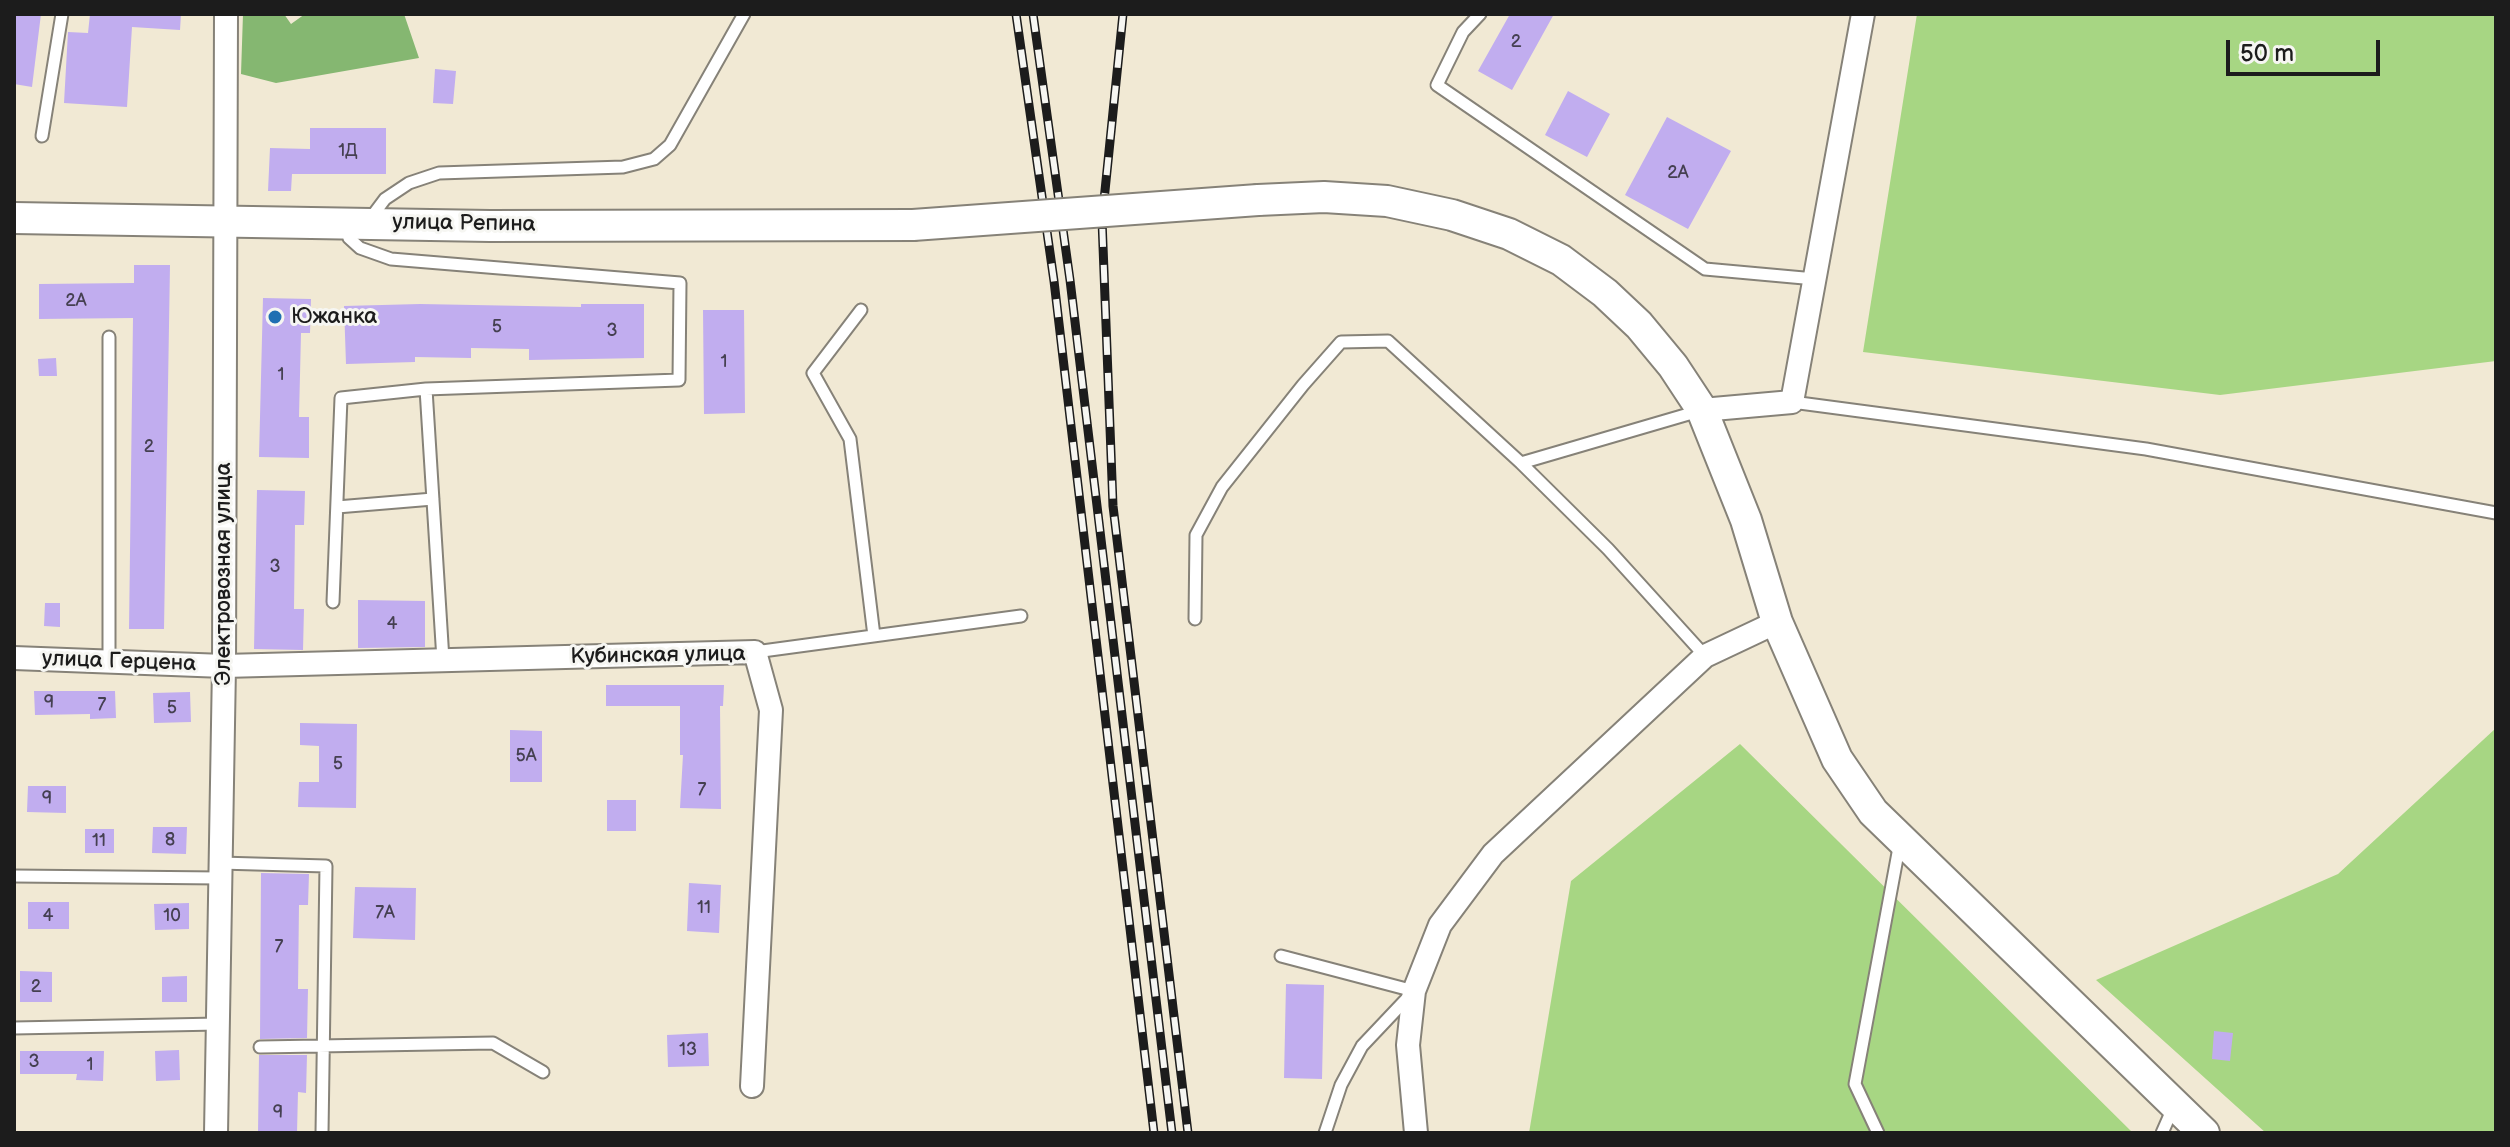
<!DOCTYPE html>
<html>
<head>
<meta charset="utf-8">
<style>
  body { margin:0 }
  #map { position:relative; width:2510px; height:1147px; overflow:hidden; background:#f1e9d4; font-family:"Balsamiq Sans",sans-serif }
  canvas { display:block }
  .frame { position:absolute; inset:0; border:16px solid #1c1c1c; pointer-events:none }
  .scale { position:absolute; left:2226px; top:40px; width:154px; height:36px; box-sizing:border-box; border:4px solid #1c1c1c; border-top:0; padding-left:10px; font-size:24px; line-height:28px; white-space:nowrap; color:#1c1c1c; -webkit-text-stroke:6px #f6f6f2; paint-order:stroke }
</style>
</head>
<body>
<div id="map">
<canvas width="2510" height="1147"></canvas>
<div class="frame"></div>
<div class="scale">50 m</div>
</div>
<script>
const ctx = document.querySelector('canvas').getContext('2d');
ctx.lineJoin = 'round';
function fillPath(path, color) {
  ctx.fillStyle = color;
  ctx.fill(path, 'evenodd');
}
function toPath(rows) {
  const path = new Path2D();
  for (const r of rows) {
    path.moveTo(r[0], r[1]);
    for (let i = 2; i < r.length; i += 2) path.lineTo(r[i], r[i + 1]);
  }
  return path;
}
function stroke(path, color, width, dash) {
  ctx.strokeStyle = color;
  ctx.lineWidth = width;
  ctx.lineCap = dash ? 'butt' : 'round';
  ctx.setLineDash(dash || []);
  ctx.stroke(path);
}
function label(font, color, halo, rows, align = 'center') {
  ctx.font = font + ' "Balsamiq Sans",sans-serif';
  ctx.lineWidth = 6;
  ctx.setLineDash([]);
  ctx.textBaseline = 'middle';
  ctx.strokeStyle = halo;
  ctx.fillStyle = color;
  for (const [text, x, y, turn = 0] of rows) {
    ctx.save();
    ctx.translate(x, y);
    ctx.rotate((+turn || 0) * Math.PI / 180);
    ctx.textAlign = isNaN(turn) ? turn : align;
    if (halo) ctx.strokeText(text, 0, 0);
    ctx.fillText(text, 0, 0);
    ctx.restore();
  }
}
fillPath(toPath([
  [1917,14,2496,14,2496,361,2220,395,1863,352],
  [2496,728,2496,1133,2266,1133,2096,980,2338,874],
  [1740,744,2133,1133,1529,1133,1571,881]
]), '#a7d683');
fillPath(toPath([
  [243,14,284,14,291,24,305,14,404,14,419,58,276,83,241,74]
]), '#85b771');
fillPath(toPath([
  [14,14,41,14,32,87,14,84],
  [90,14,181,14,180,30,132,27,127,107,64,103,68,32,88,33],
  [1510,14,1554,14,1512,90,1478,71],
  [435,69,456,71,453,104,433,103],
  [1568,91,1610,114,1587,157,1545,135],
  [1667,117,1731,151,1688,229,1625,195],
  [310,128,386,128,386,174,292,174,291,191,268,191,270,148,310,149],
  [134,265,170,265,164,629,129,629,133,318,39,319,39,284,134,283],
  [263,298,311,299,310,333,301,333,299,417,309,417,309,458,259,457],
  [420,304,581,307,581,304,644,304,644,358,529,360,529,349,471,348,471,358,415,357,415,362,346,364,344,306],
  [703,310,744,310,745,413,704,414],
  [56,358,57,376,39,376,38,359],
  [257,490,305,491,304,525,295,525,294,609,304,609,303,650,254,649],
  [358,600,425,601,425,647,358,648],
  [45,603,60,603,60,627,44,626],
  [606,685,724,685,723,706,720,706,721,809,680,808,683,755,680,755,680,706,606,706],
  [34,691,115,691,116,718,90,719,90,714,35,715],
  [190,692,191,722,154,723,153,693],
  [300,723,357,724,356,808,298,807,299,782,319,782,319,746,300,745],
  [510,730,542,731,542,782,510,782],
  [28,786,66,786,66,813,27,812],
  [607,800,636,800,636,831,607,831],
  [153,827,187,827,186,854,152,853],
  [85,829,114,829,114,853,85,853],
  [261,873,309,874,308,905,299,905,298,989,308,989,307,1038,260,1039],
  [689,883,721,885,719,933,687,931],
  [355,887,416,888,415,940,353,938],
  [28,902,69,902,69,929,28,929],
  [189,903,189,929,155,930,154,904],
  [20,971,52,972,52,1002,20,1002],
  [187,976,187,1002,162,1002,162,977],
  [1286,984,1324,985,1322,1079,1284,1078],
  [2214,1031,2233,1033,2230,1061,2212,1059],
  [708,1033,709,1066,668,1067,667,1035],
  [179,1050,180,1080,156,1081,155,1051],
  [20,1051,104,1051,103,1081,76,1080,77,1074,20,1074],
  [259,1055,307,1055,306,1093,298,1092,297,1133,258,1133]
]), '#c1adef');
const lane = toPath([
  [1480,14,1463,32,1437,85,1705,269,1815,279],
  [42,136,62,14],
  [370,219,385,199,409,183,439,173,623,167,654,159,670,145,744,14],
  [346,227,349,238,360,248,391,259,680,283,679,380,426,389,443,660],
  [861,310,813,373,850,439,874,636],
  [1792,402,2146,449,2496,513],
  [1521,463,1608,549,1705,656],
  [337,507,433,499],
  [333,602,341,398,426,389],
  [1195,619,1196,535,1222,487,1303,385,1341,342,1388,341,1521,463,1699,411],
  [755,652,1021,616],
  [109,662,109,337],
  [220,863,326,866,322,1133],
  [14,876,220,878],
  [1281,956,1414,991,1362,1046,1341,1085,1325,1133],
  [14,1028,218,1024],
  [260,1047,493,1043,543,1072],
  [1878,1133,1855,1084,1900,842],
  [2162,1133,2173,1108]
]);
const street = toPath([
  [1702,410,1792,402,1863,14],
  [14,658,224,666,755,652,771,710,752,1086],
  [216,1133,224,666,226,14],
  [1416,1133,1408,1045,1414,991,1440,925,1493,854,1705,656,1777,622]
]);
const secondary = toPath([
  [1258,200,1324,197,1387,201,1452,215,1509,234,1561,260,1605,293,1639,325,1673,366,1702,410,1746,520,1777,622,1837,759,1873,812,2204,1133],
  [14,218,490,226,913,225]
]);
stroke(lane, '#868278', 15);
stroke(street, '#868278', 26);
stroke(secondary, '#868278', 34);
stroke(lane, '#fff', 11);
stroke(street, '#fff', 22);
stroke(secondary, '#fff', 30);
const rail = toPath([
  [1016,14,1054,281,1154,1133],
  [1033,14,1070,280,1172,1133],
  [1123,14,1102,220,1113,506,1188,1133]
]);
stroke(rail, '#1c1c1c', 9);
stroke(rail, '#f6f6f2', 6, [18]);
const secondaryBridge = toPath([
  [913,225,1258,200]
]);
stroke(secondaryBridge, '#868278', 34, []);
stroke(secondaryBridge, '#fff', 30);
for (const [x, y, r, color] of [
  [275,317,8,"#1f6fb2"]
]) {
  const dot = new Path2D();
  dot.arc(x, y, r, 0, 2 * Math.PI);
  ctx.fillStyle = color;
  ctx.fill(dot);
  stroke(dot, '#f6f6f2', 3);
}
label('18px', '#454051', null, [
  ["2",1516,42],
  ["1Д",348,151],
  ["2А",1678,173],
  ["2А",76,301],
  ["5",497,327],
  ["3",612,331],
  ["1",724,362],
  ["1",281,375],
  ["2",149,447],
  ["3",275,567],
  ["4",392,624],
  ["9",49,703],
  ["7",102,705],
  ["5",172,708],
  ["5А",526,756],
  ["5",338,764],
  ["7",702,790],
  ["9",47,799],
  ["8",170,840],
  ["11",99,841],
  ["11",704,908],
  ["7А",385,913],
  ["4",48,916],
  ["10",172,916],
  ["7",279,947],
  ["2",36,987],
  ["13",688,1050],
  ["3",34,1062],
  ["1",90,1065],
  ["9",278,1113]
]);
label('22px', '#1c1c1c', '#f6f6f2', [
  ["улица Репина",464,224,1],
  ["Электровозная улица",224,574,-90],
  ["Кубинская улица",658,656,-1],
  ["улица Герцена",119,662,2]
]);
label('22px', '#1c1c1c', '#f6f6f2', [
  ["Южанка",291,317]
], 'left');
</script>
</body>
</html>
